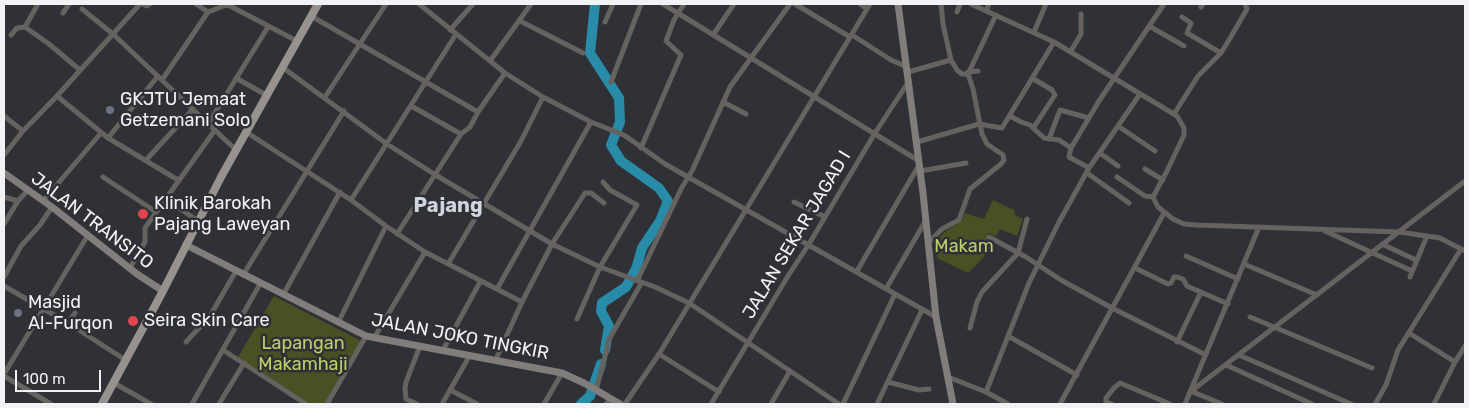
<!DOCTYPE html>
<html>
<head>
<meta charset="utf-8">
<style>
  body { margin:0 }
  #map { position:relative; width:1469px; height:408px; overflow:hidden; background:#2f3137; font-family:Rubik,sans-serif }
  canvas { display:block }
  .frame { position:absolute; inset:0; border:5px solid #f1f2f6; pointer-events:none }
  .scale { position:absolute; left:15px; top:370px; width:86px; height:22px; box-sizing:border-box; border:2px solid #f1f2f6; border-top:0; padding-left:6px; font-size:15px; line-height:18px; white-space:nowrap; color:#f1f2f6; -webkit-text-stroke:4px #2f3137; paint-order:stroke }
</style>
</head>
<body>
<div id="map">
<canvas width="1469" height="408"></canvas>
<div class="frame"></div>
<div class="scale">100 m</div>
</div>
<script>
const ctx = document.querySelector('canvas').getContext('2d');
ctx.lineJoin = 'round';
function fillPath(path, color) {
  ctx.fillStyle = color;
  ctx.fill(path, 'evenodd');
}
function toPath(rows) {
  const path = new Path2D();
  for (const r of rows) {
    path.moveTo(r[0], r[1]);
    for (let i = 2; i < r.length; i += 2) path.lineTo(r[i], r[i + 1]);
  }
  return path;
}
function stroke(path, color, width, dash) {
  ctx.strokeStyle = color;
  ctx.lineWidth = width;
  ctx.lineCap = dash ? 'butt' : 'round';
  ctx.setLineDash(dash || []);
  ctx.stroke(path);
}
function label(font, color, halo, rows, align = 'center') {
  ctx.font = font + ' Rubik,sans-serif';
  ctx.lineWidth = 5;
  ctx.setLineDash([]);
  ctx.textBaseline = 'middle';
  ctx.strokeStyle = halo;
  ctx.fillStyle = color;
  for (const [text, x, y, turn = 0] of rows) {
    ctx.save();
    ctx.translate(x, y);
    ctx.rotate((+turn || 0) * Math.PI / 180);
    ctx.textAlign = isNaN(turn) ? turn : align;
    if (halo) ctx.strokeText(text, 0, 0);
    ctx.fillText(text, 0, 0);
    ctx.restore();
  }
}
fillPath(toPath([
  [993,200,1014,210,1015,215,1023,219,1017,236,1000,229,996,236,987,233,987,241,993,244,983,258,968,273,937,258,936,246,938,240,943,233,962,221,965,213,984,219],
  [274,296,361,341,324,404,310,404,238,357]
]), '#495124');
stroke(toPath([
  [595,4,590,53,619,98,620,122,611,145,621,161,659,188,668,201,660,221,642,248,636,269,626,287,602,303,601,311,609,326,605,350],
  [581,404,590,396,601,364]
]), '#288ba7', 10);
stroke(toPath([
  [38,4,25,27,49,44,80,70],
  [143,4,147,6,150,4],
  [196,4,208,12,226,5,230,6,297,41],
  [419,4,505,73,543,97,591,122,624,135,665,164,936,317],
  [663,4,919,161],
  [795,4,850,37],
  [860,4,867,9],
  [941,4,943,24,951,60],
  [971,4,1054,42,1177,116,1184,128,1184,135,1167,171,1153,197,1158,207,1173,219,1184,224,1196,225,1399,232,1440,238,1465,251],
  [1201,7,1203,4],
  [82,9,113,34],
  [986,11,989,4],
  [957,12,960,4],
  [63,13,69,4],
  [311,16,478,112],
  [1182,17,1191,23,1187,33,1221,53],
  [520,21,583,53],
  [605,22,613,4],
  [1149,26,1184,46],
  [450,30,473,4],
  [1034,32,1046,4],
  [113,34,236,150],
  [11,35,17,28,25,27],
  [713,35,734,4],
  [852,35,891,60,907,67],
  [1071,51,1081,34,1081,14],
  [490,61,531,4],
  [282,67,387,144,434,174,552,244,600,267,655,287,689,303,839,404],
  [908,72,951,60,957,70,962,74,968,74,996,15],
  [968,72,978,71],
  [236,78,266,95],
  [1032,78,1052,90,1055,95,1034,127],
  [162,80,208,12],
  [611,82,641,4],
  [57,96,108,138,178,180],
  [325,97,386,4],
  [723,102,746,114],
  [411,106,461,134,470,127,478,112,505,73],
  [1174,114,1198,76,1221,53,1229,40,1247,9,1245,4],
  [4,116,23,131],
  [1010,116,1021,122,1030,125,1044,138,1059,140,1071,148],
  [208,124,268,27],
  [1118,126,1155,151],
  [246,132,351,200,386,226,425,252,522,302],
  [108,138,158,76],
  [1049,139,1060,110,1089,118],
  [917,142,979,124,1002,128,1054,42],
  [641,148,681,55,666,41,674,20,684,4],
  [1100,153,1118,166],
  [4,155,23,131,57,96,140,4],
  [146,160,193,109],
  [1089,168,1069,157,1071,148,1099,101,1164,4],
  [1145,169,1163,180],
  [920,171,966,163],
  [1087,173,1129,203],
  [103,177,156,212],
  [1117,177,1145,196,1153,197],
  [4,197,18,201],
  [166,199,198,221],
  [351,200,456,34],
  [43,201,101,133],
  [794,202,825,217],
  [4,224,18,201,28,190],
  [1325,231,1412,271],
  [397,234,461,134],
  [989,237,1026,257,1061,280,1112,308,1206,355],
  [929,242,942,229,959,220,970,189,1001,164,1004,160,1003,155,987,144,982,134,973,89,968,74],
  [1384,245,1416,260],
  [1186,256,1238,279],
  [448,264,521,141,543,97],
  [1244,264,1317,295],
  [130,268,145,242,145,228,215,130],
  [1135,268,1168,284,1171,283,1174,277,1177,277,1183,279,1187,286,1228,304],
  [857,271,919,165],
  [243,275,344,111],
  [4,277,21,246,40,225,52,207],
  [1410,277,1427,236],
  [637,281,681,189,692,171,730,87,790,4],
  [4,286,68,323,127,361],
  [497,289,591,122],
  [886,289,926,220],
  [283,295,340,192],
  [1250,317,1372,368],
  [577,319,600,267,637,205,610,190,603,182],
  [68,323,75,313],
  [338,323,386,226],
  [970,328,977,302,982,292,1018,253,1027,219],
  [1409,333,1455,362],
  [1008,336,1077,375],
  [374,338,425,252],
  [186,342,210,316,236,271],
  [1177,342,1201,292],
  [223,350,306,404],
  [443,350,480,282],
  [659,354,719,392],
  [1239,355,1351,404],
  [496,359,522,302,552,244,585,193,591,193,604,203],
  [1226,365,1312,404],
  [4,374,88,235],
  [4,376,51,404],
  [948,377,986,392,1008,404],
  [888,382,919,390,929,389],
  [114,383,151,404],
  [450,390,477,404],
  [596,390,607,349,608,341,642,282],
  [986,392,1029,283,1059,222,1089,168,1140,94],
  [1190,392,1465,181],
  [1193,392,1222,404],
  [192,404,260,284],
  [219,404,244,363],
  [327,404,366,336],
  [417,404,406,399,405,388,406,382,420,346],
  [442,404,470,355],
  [544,404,562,373],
  [606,404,611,398],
  [625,404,659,354,870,4],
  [711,404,788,276,809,244,875,133,909,81],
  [771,404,790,371],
  [843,404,895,294],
  [877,404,922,310],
  [1060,404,1164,213],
  [1112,404,1106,402,1106,398,1114,388,1120,383,1170,404],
  [1185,404,1259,227],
  [1375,404,1386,385,1398,350,1461,249],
  [1434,404,1455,362,1465,346]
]), '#656260', 5);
stroke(toPath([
  [898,4,923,193,936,317,953,404],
  [4,173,52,207,137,274,163,291],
  [186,245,366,336,562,373,584,383,620,404]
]), '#817d7a', 7);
stroke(toPath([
  [102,404,163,291,221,177,318,4]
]), '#97928e', 8);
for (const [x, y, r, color] of [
  [110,110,5,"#6b7280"],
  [143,214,6,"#e0444e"],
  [18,313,5,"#6b7280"],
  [133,321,6,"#e0444e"]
]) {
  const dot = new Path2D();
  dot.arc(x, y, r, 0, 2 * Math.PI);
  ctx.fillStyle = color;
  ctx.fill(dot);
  stroke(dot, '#2f3137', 2);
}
label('18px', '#f1f2f6', '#2f3137', [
  ["GKJTU Jemaat",120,100],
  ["Getzemani Solo",120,121],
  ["Klinik Barokah",154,204],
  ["Pajang Laweyan",154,225],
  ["Masjid",28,303],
  ["Al-Furqon",28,324],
  ["Seira Skin Care",144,321]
], 'left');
label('18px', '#f1f2f6', '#2f3137', [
  ["JALAN TRANSITO",92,221,37],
  ["JALAN SEKAR JAGAD I",797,235,-59],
  ["JALAN JOKO TINGKIR",460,337,11]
]);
label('18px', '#bccf6b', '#2f3137', [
  ["Makam",964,247],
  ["Lapangan",303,344],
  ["Makamhaji",303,365]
]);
label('bold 20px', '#d1d5dc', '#2f3137', [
  ["Pajang",448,206]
]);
</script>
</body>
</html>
